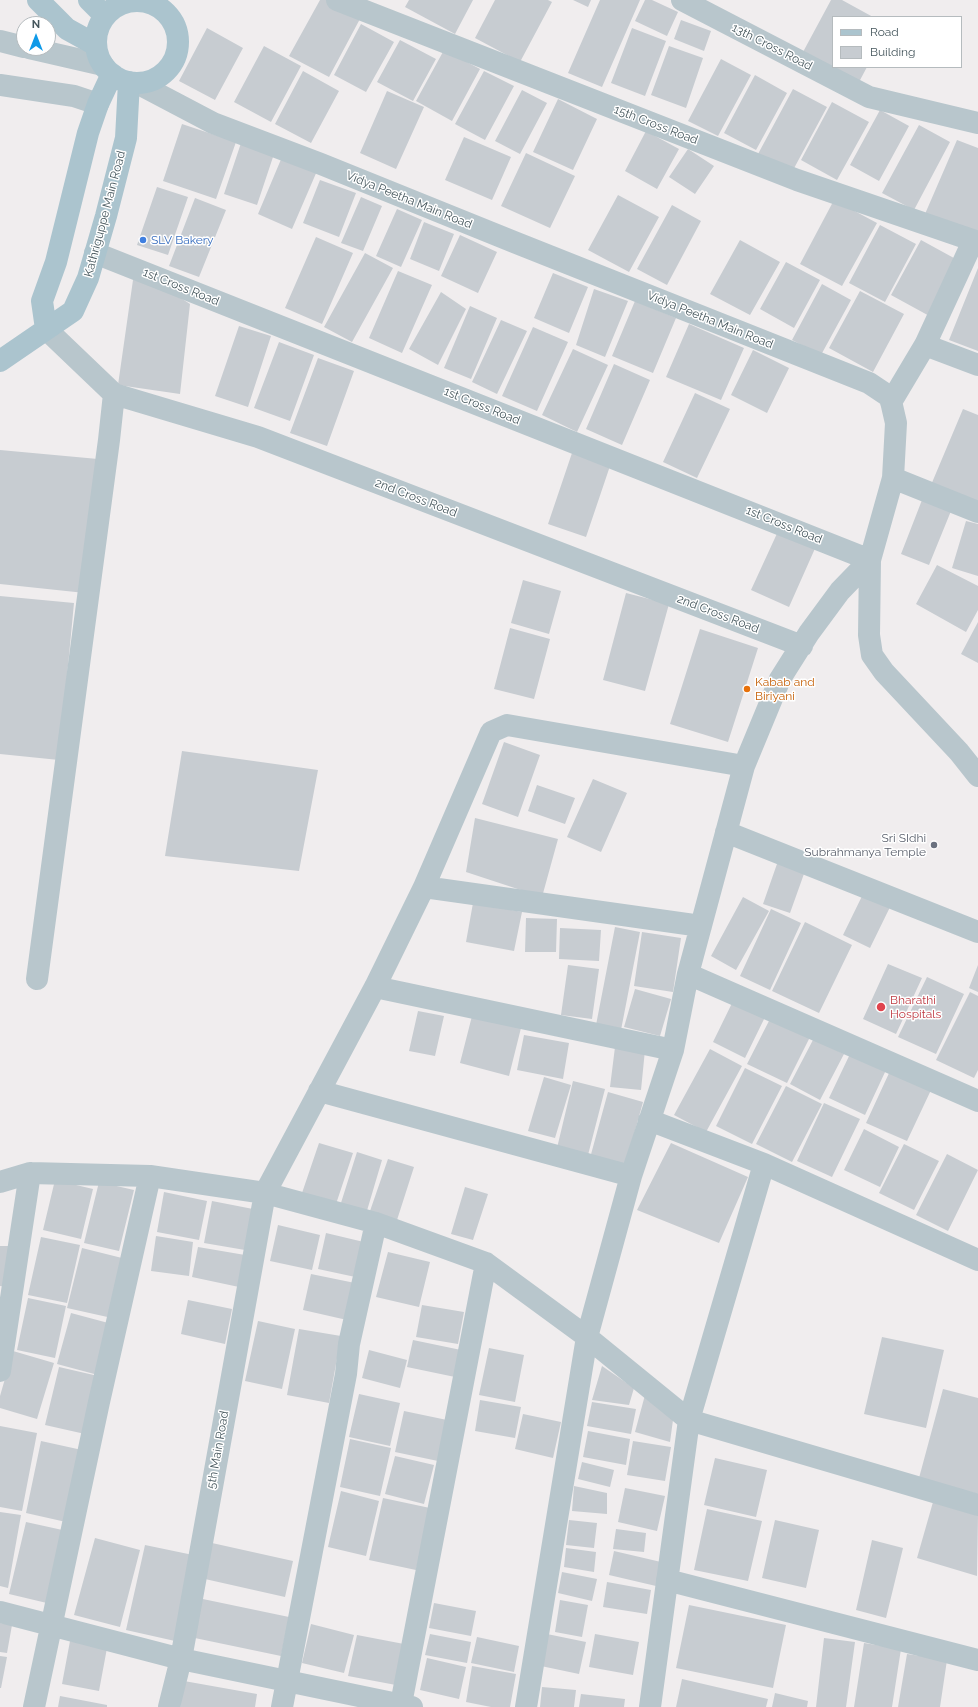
<!DOCTYPE html>
<html>
<head>
<meta charset="utf-8">
<style>
  body { margin:0 }
  #map { position:relative; width:978px; height:1707px; overflow:hidden; background:#f0edee; font-family:Raleway,sans-serif }
  canvas { display:block }
  .legend { position:absolute; left:832px; top:16px; width:130px; height:52px; box-sizing:border-box; background:#fff; border:1px solid #b5bbbe; margin:0; padding:5px 7px; list-style:none; font-size:12px; color:#45565c }
  .legend li { display:flex; align-items:center; gap:8px; height:20px }
  .legend b { width:20px; border:1px solid #b5bbbe }
  .north { position:absolute; left:16px; top:16px; width:40px; height:40px; box-sizing:border-box; background:#fff; border:1px solid #b5bbbe; border-radius:50%; rotate:0deg; font-size:11px; font-weight:700; line-height:16px; text-align:center; color:#45565c }
  .north::after { content:''; display:block; margin:auto; width:14px; height:18px; background:#0f9ae8; clip-path:polygon(50% 0,100% 100%,50% 72%,0 100%) }
</style>
</head>
<body>
<div id="map">
<canvas width="978" height="1707"></canvas>
<ul class="legend">
<li><b style="height:5px;background:#abc4ce"></b>Road</li>
<li><b style="height:11px;background:#c7ccd1"></b>Building</li>
</ul>
<div class="north">N</div>
</div>
<script>
const ctx = document.querySelector('canvas').getContext('2d');
ctx.lineJoin = 'round';
function fillPath(path, color) {
  ctx.fillStyle = color;
  ctx.fill(path, 'evenodd');
}
function toPath(rows) {
  const path = new Path2D();
  for (const r of rows) {
    if (r.length === 3) {
      path.moveTo(r[0] + r[2], r[1]);
      path.arc(r[0], r[1], r[2], 0, 2 * Math.PI);
      continue;
    }
    path.moveTo(r[0], r[1]);
    for (let i = 2; i < r.length; i += 2) path.lineTo(r[i], r[i + 1]);
  }
  return path;
}
function stroke(path, color, width, dash) {
  ctx.strokeStyle = color;
  ctx.lineWidth = width;
  ctx.lineCap = dash ? 'butt' : 'round';
  ctx.setLineDash(dash || []);
  ctx.stroke(path);
}
function label(font, color, halo, rows, align = 'center') {
  ctx.font = font + ' Raleway,sans-serif';
  ctx.lineWidth = 3;
  ctx.setLineDash([]);
  ctx.textBaseline = 'middle';
  ctx.strokeStyle = halo;
  ctx.fillStyle = color;
  for (const [text, x, y, turn = 0] of rows) {
    ctx.save();
    ctx.translate(x, y);
    ctx.rotate((+turn || 0) * Math.PI / 180);
    ctx.textAlign = isNaN(turn) ? turn : align;
    if (halo) ctx.strokeText(text, 0, 0);
    ctx.fillText(text, 0, 0);
    ctx.restore();
  }
}
fillPath(toPath([
  [320,0,329,0,361,17,329,77,289,56],
  [409,0,473,0,455,34,405,7],
  [495,0,548,0,552,2,520,62,475,38],
  [573,0,591,0,588,7],
  [600,0,640,0,602,87,568,73],
  [645,0,652,0,678,12,667,36,635,21],
  [831,0,842,0,873,17,833,17,833,67,867,67,859,82,803,52],
  [681,20,711,31,704,51,674,39],
  [361,24,394,42,366,92,334,75],
  [207,28,243,48,215,100,179,81],
  [632,28,666,41,645,96,611,83],
  [400,40,436,59,413,101,377,82],
  [264,46,301,66,271,122,234,102],
  [669,46,703,58,686,108,651,95],
  [444,50,480,69,452,121,416,101],
  [721,59,751,75,718,136,688,121],
  [303,71,339,91,311,143,275,124],
  [484,71,514,86,485,140,455,124],
  [755,75,787,93,756,150,724,133],
  [793,89,827,107,792,172,758,154],
  [522,90,547,103,520,154,495,141],
  [387,91,424,107,396,169,360,153],
  [558,99,597,119,573,170,533,152],
  [832,102,869,122,837,180,801,160],
  [880,110,909,126,879,181,850,165],
  [182,124,236,142,216,199,163,181],
  [919,125,950,142,914,210,882,193],
  [646,131,679,149,657,189,625,171],
  [464,137,511,157,492,200,445,180],
  [957,140,978,148,978,236,925,214],
  [241,143,274,154,257,205,224,194],
  [688,149,714,166,695,194,669,177],
  [526,153,575,176,550,228,501,206],
  [282,157,317,171,292,229,258,214],
  [320,180,356,193,339,237,303,223],
  [157,187,188,197,168,255,137,245],
  [618,195,659,217,629,272,588,250],
  [361,197,382,206,363,251,341,243],
  [195,198,226,210,199,277,169,266],
  [834,200,877,223,842,286,800,264],
  [672,205,701,221,667,285,637,269],
  [397,209,422,220,401,267,376,256],
  [424,222,454,234,439,271,410,259],
  [880,225,916,244,885,302,849,283],
  [460,235,497,252,478,293,441,276],
  [316,237,353,253,322,324,285,308],
  [740,240,780,262,750,315,710,294],
  [921,240,963,263,933,318,891,295],
  [365,253,393,268,352,342,324,327],
  [786,262,820,280,794,328,760,309],
  [978,268,978,351,949,340],
  [398,271,432,285,402,353,369,338],
  [553,273,588,287,569,333,534,318],
  [133,280,156,282,190,304,180,394,118,385],
  [822,284,851,300,821,355,792,340],
  [594,289,628,301,605,357,576,345],
  [860,291,904,314,873,372,829,348],
  [441,292,466,309,438,365,409,349],
  [635,301,676,318,653,373,612,356],
  [470,306,497,318,471,379,444,368],
  [501,320,527,331,497,394,472,382],
  [689,324,744,348,721,400,666,377],
  [239,326,271,336,248,407,215,396],
  [533,327,568,342,537,411,502,396],
  [279,342,314,355,290,421,254,408],
  [573,349,608,365,577,432,542,415],
  [753,350,789,368,767,413,731,395],
  [318,358,354,371,327,446,290,433],
  [614,364,650,380,622,445,586,429],
  [695,393,730,409,697,478,663,462],
  [963,409,978,415,978,504,931,485],
  [0,450,98,459,85,593,0,584],
  [572,453,610,466,586,537,548,524],
  [922,500,951,511,929,565,901,554],
  [966,521,978,524,978,576,952,568],
  [780,527,817,544,789,607,751,590],
  [937,565,978,586,978,610,966,632,916,604],
  [523,580,561,591,549,634,511,623],
  [626,593,669,604,645,691,603,680],
  [0,596,74,603,59,760,0,754],
  [978,622,978,663,961,654],
  [510,628,550,639,534,699,494,689],
  [700,629,758,648,728,742,670,724],
  [504,742,540,755,518,817,482,804],
  [182,751,318,770,299,871,165,856],
  [593,779,627,793,601,852,567,837],
  [537,785,575,798,565,824,528,811],
  [475,818,558,839,542,897,466,872],
  [778,861,805,871,790,913,763,904],
  [865,890,892,903,870,948,843,935],
  [743,897,769,911,736,970,711,956],
  [473,903,522,912,514,951,466,942],
  [771,909,801,923,770,990,740,976],
  [526,918,557,919,556,952,525,952],
  [805,922,852,945,819,1013,772,991],
  [615,927,640,932,621,1030,596,1025],
  [560,928,601,930,599,961,559,959],
  [642,932,681,938,673,992,634,986],
  [888,964,922,978,896,1034,863,1019],
  [568,965,599,969,592,1019,561,1015],
  [978,965,978,992,969,988],
  [927,977,964,994,936,1054,898,1037],
  [635,989,671,999,660,1036,624,1027],
  [970,992,978,996,978,1070,974,1078,936,1060],
  [735,997,767,1013,745,1058,713,1042],
  [418,1011,444,1016,435,1056,409,1051],
  [472,1016,521,1028,509,1076,460,1063],
  [771,1017,810,1037,787,1083,747,1064],
  [524,1035,569,1043,563,1079,517,1070],
  [814,1038,844,1054,820,1100,790,1084],
  [615,1047,645,1050,641,1090,610,1087],
  [710,1049,742,1066,706,1132,674,1115],
  [850,1054,886,1070,865,1115,829,1098],
  [745,1068,782,1086,752,1144,716,1126],
  [890,1071,931,1090,907,1141,866,1123],
  [544,1077,571,1085,555,1138,528,1131],
  [573,1081,605,1089,588,1155,557,1148],
  [786,1086,822,1104,792,1162,756,1144],
  [608,1092,643,1102,625,1167,590,1158],
  [824,1103,860,1119,832,1177,797,1161],
  [864,1129,899,1147,880,1187,844,1170],
  [319,1143,353,1153,336,1204,302,1193],
  [671,1143,748,1177,719,1243,637,1210],
  [904,1144,939,1161,914,1210,879,1193],
  [357,1152,382,1160,366,1214,340,1206],
  [947,1154,978,1170,948,1231,916,1215],
  [388,1159,414,1167,397,1220,370,1211],
  [55,1180,93,1189,81,1239,43,1230],
  [99,1182,134,1190,119,1251,84,1243],
  [465,1187,488,1194,473,1240,451,1234],
  [164,1192,207,1201,199,1240,157,1232],
  [212,1201,253,1209,245,1250,204,1243],
  [278,1225,320,1235,312,1270,270,1261],
  [326,1233,368,1243,360,1278,318,1269],
  [156,1236,193,1242,189,1276,151,1271],
  [41,1237,80,1245,67,1303,28,1295],
  [0,1246,9,1246,8,1287,0,1286],
  [198,1247,245,1255,239,1287,192,1277],
  [82,1248,126,1259,112,1318,67,1308],
  [388,1252,430,1262,419,1307,376,1297],
  [311,1274,355,1283,347,1320,303,1310],
  [28,1298,66,1306,55,1358,17,1350],
  [188,1300,232,1309,225,1344,181,1334],
  [422,1305,464,1312,458,1344,416,1337],
  [71,1313,112,1324,98,1375,57,1364],
  [258,1321,295,1329,282,1389,245,1381],
  [299,1329,341,1336,329,1403,287,1395],
  [882,1337,944,1350,926,1428,864,1414],
  [413,1340,461,1350,455,1377,407,1367],
  [489,1348,524,1355,515,1402,479,1395],
  [369,1350,407,1360,400,1388,362,1378],
  [13,1351,54,1363,37,1419,0,1408,0,1396],
  [602,1366,634,1388,629,1405,592,1400],
  [59,1367,98,1376,85,1434,45,1425],
  [943,1389,978,1398,978,1494,919,1478],
  [359,1394,400,1403,390,1446,349,1437],
  [645,1395,673,1420,670,1442,635,1432],
  [480,1400,521,1407,515,1438,475,1431],
  [592,1402,636,1409,631,1434,587,1426],
  [404,1411,447,1420,438,1461,395,1452],
  [523,1414,561,1422,553,1458,515,1449],
  [0,1426,37,1433,22,1511,0,1507],
  [588,1431,630,1439,626,1465,583,1457],
  [350,1439,391,1448,380,1496,340,1487],
  [41,1441,82,1450,66,1522,26,1513],
  [633,1441,671,1447,665,1481,627,1475],
  [395,1456,434,1465,424,1504,385,1494],
  [715,1458,767,1470,756,1517,704,1505],
  [582,1462,614,1470,610,1487,578,1479],
  [574,1486,607,1493,607,1514,572,1511],
  [625,1488,665,1496,657,1531,618,1522],
  [341,1491,379,1501,366,1556,328,1547],
  [383,1498,430,1508,416,1570,369,1560],
  [933,1502,978,1515,977,1576,917,1558],
  [707,1509,762,1521,748,1581,694,1570],
  [0,1512,21,1515,8,1588,0,1586],
  [569,1520,597,1523,594,1548,566,1545],
  [775,1520,819,1530,806,1588,762,1578],
  [26,1522,67,1531,51,1604,9,1594],
  [616,1529,646,1533,644,1552,613,1549],
  [95,1538,140,1550,120,1627,74,1615],
  [872,1540,903,1548,886,1618,856,1610],
  [212,1543,293,1561,285,1597,205,1579],
  [145,1545,193,1555,175,1641,126,1630],
  [566,1548,596,1552,594,1572,564,1567],
  [614,1551,661,1562,656,1586,609,1575],
  [562,1572,597,1579,592,1601,558,1593],
  [607,1582,651,1590,647,1614,603,1607],
  [198,1598,289,1617,281,1656,190,1637],
  [560,1600,588,1605,582,1637,555,1632],
  [434,1603,476,1611,471,1636,429,1628],
  [689,1605,786,1625,773,1688,676,1668],
  [0,1623,12,1625,7,1653,0,1652],
  [311,1624,354,1635,344,1673,302,1663],
  [430,1634,471,1642,467,1663,425,1655],
  [547,1634,586,1642,579,1674,541,1666],
  [595,1634,639,1642,633,1675,589,1667],
  [357,1635,404,1644,396,1685,348,1676],
  [477,1637,519,1646,514,1672,471,1663],
  [824,1638,855,1642,846,1707,816,1707],
  [70,1641,107,1648,99,1691,62,1684],
  [864,1643,901,1649,892,1707,854,1707],
  [907,1654,947,1660,940,1707,898,1707],
  [0,1656,7,1657,1,1688,0,1688],
  [427,1658,466,1667,459,1699,420,1690],
  [472,1666,516,1674,510,1707,491,1707,466,1702],
  [682,1679,768,1699,766,1707,676,1707],
  [184,1681,257,1694,255,1707,180,1707],
  [542,1687,576,1690,574,1707,540,1707],
  [775,1693,808,1701,807,1707,772,1707],
  [581,1694,625,1699,624,1707,579,1707],
  [60,1696,107,1705,107,1707,58,1707]
]), '#c7ccd1');
stroke(toPath([
  [337,0,797,180,978,242],
  [682,0,869,97,978,123],
  [0,41,24,47],
  [29,48,103,65],
  [137,83,213,123,321,164,514,242,869,383,890,397,896,423,893,478,870,560,869,635,872,655,884,672,959,752,978,776],
  [0,85,74,96,98,104],
  [95,253,870,560],
  [46,329,114,394,258,437,802,646],
  [925,345,978,365],
  [891,402,925,345,973,241],
  [893,478,978,512],
  [726,832,978,932],
  [424,887,701,926],
  [688,974,978,1101],
  [37,979,109,440,114,394],
  [375,987,673,1050],
  [319,1091,631,1176],
  [649,1120,764,1164,978,1260],
  [0,1182,30,1173,150,1176,265,1193,376,1223,486,1263,587,1337,689,1420,978,1505],
  [0,1371,30,1173],
  [667,1580,978,1660],
  [0,1612,181,1659,412,1707],
  [401,1704,486,1263],
  [34,1707,99,1402,150,1176],
  [169,1707,181,1659,265,1193,375,987,424,887,491,732,507,725,744,766],
  [282,1707,346,1374,349,1344,376,1223],
  [526,1707,587,1337,631,1176,673,1050,688,974,744,766,780,679,809,633,840,591,870,560],
  [650,1707,689,1420,764,1164]
]), '#b8c6cc', 22);
stroke(toPath([
  [38,0,67,29,96,45],
  [89,0,105,16],
  [137,42,41],
  [46,329,42,301,56,262,88,133,98,104,112,74],
  [0,361,73,311,88,278,106,216,126,138,129,82]
]), '#abc4ce', 22);
for (const [x, y, r, color] of [
  [143,240,4,"#3f7fe0"],
  [747,689,4,"#e8710a"],
  [934,845,4,"#6b7280"],
  [881,1007,5,"#e0444e"]
]) {
  const dot = new Path2D();
  dot.arc(x, y, r, 0, 2 * Math.PI);
  ctx.fillStyle = color;
  ctx.fill(dot);
  stroke(dot, '#fff', 1.5);
}
label('12px', '#45565c', '#fff', [
  ["13th Cross Road",772,47,27],
  ["15th Cross Road",656,125,21],
  ["Vidya Peetha Main Road",409,200,22],
  ["Kathriguppe Main Road",105,214,-75],
  ["1st Cross Road",181,287,22],
  ["Vidya Peetha Main Road",710,320,22],
  ["1st Cross Road",482,406,22],
  ["2nd Cross Road",416,498,21],
  ["1st Cross Road",784,525,22],
  ["2nd Cross Road",718,614,21],
  ["5th Main Road",218,1450,-80]
]);
label('12px', '#366cbe', '#fff', [
  ["SLV Bakery",151,240]
], 'left');
label('12px', '#c56008', '#fff', [
  ["Kabab and",755,682],
  ["Biriyani",755,696]
], 'left');
label('12px', '#5b616d', '#fff', [
  ["Sri SIdhi",926,838],
  ["Subrahmanya Temple",926,852]
], 'right');
label('12px', '#be3a42', '#fff', [
  ["Bharathi",890,1000],
  ["Hospitals",890,1014]
], 'left');
</script>
</body>
</html>
